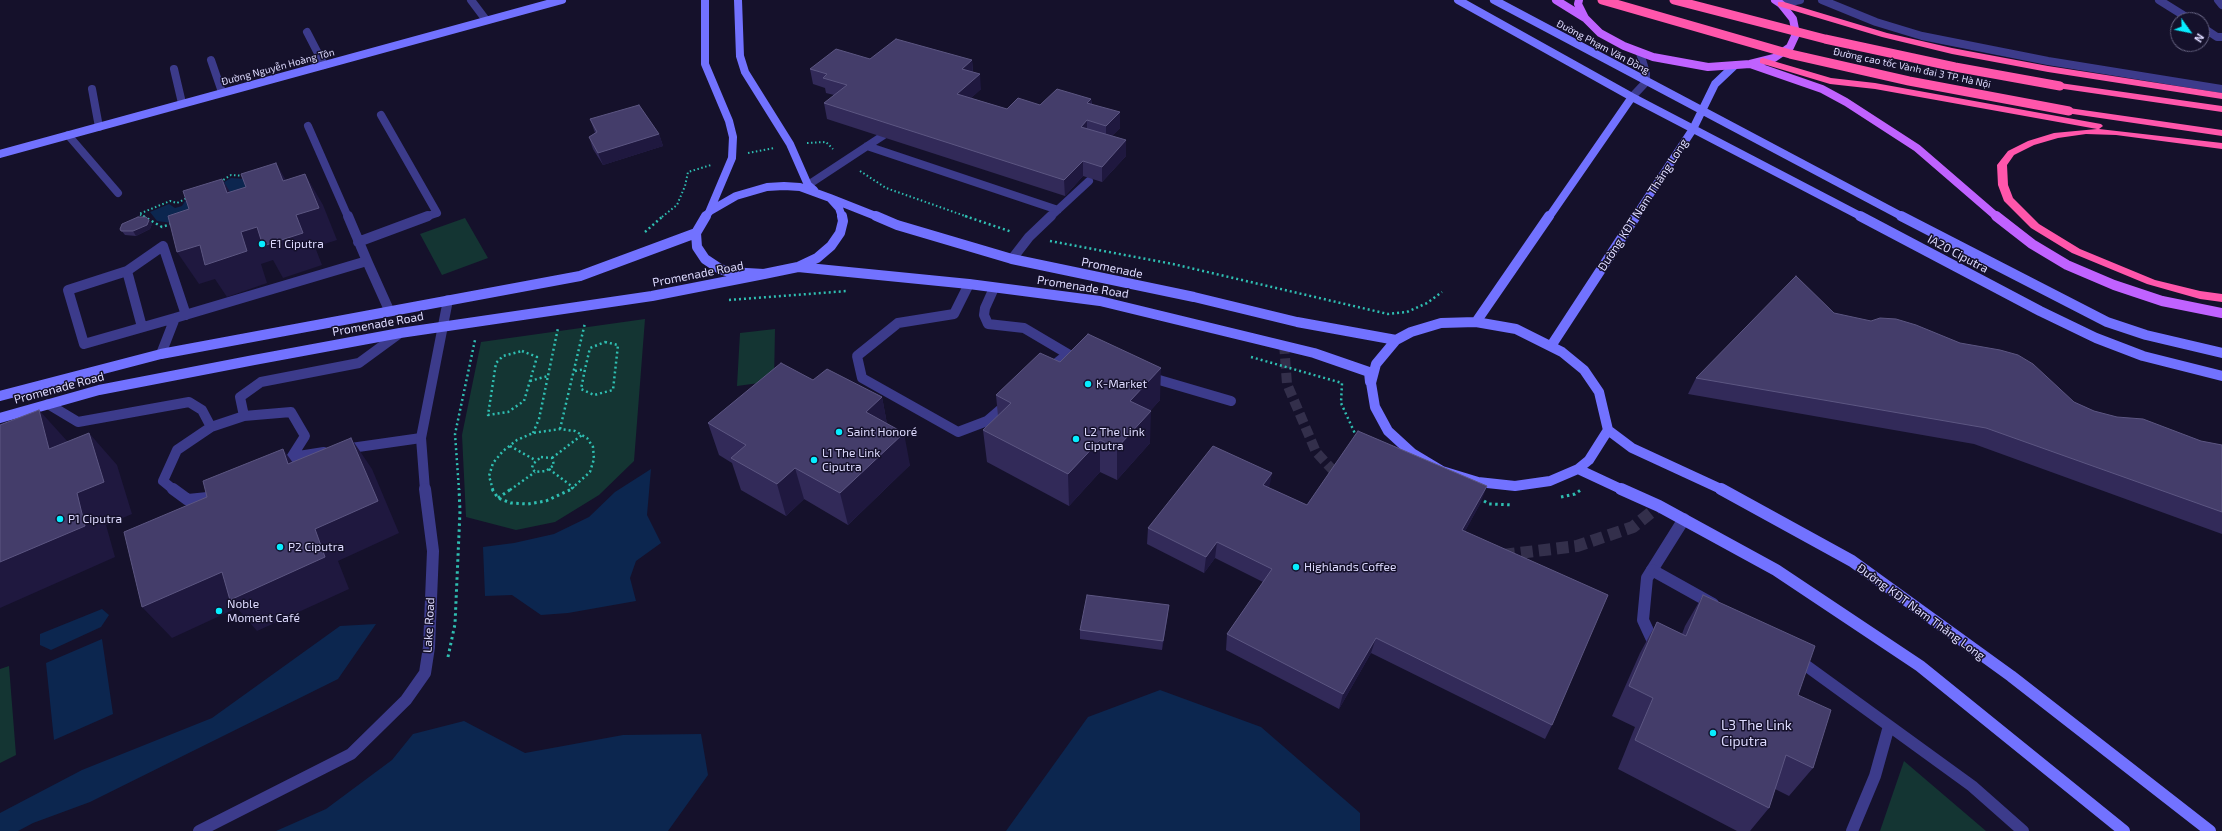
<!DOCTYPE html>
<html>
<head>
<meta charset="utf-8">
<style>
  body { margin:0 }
  #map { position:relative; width:2222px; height:831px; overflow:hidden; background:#15112b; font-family:"Exo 2",sans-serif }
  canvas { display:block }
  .north { position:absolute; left:2170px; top:12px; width:40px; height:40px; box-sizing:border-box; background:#15112b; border:1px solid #656280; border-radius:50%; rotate:123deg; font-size:11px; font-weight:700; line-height:16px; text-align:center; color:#dedbff }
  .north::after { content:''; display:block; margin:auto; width:14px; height:18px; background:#07edff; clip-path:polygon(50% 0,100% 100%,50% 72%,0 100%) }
</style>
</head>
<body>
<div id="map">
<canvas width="2222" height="831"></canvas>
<div class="north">N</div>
</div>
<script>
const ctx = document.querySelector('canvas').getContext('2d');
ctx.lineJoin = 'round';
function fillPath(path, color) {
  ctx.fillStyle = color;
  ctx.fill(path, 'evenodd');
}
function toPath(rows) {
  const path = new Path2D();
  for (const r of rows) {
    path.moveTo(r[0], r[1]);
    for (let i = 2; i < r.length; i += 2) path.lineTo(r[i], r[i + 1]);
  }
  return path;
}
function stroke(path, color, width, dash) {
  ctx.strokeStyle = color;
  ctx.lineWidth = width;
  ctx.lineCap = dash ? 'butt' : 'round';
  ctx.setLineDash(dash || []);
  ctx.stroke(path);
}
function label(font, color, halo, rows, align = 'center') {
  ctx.font = font + ' "Exo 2",sans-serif';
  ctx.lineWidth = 3;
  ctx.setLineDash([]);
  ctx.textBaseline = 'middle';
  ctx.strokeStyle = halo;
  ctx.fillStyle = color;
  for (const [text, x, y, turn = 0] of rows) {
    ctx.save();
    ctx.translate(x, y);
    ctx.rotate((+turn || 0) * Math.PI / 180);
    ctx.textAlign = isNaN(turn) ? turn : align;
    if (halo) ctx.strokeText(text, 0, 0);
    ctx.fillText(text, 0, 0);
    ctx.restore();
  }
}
fillPath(toPath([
  [465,218,488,258,442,275,420,234],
  [645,319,634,461,599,495,555,522,516,530,466,517,462,435,481,342],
  [775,329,774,381,737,386,740,333],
  [9,666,16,755,0,763,0,669],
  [1904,761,1986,831,1880,831]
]), '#143533');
fillPath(toPath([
  [231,178,246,179,253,185,172,223,157,221,150,212,169,204,175,208,182,206,185,201,204,194],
  [651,469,647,515,661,543,636,561,630,578,636,601,568,613,541,615,512,595,485,596,483,547,514,543,554,534,589,517,615,492],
  [102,609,109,615,101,627,51,650,40,645,40,634],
  [376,624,338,679,90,802,33,823,18,831,0,831,0,813,82,770,212,718,340,626],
  [102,639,113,714,54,740,46,663],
  [1160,690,1261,727,1360,813,1360,831,1006,831,1088,717],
  [464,721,525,753,623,735,701,734,708,775,668,831,276,831,326,809,392,760,413,734]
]), '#0c264f');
stroke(toPath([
  [1284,344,1287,384,1316,452,1341,479]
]), '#332f4b', 10, [10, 4.5]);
stroke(toPath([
  [1503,555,1577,546,1633,527,1659,506]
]), '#332f4b', 12, [12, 6]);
stroke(toPath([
  [807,143,826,142,833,149],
  [748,153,774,148],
  [860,171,886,188,968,217],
  [220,182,231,175,245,176],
  [145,217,139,214,170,201,177,203,187,198],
  [662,217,677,205,685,186,688,172,711,165]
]), '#2fbfb2', 2, [1.5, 2.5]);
stroke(toPath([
  [143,216,162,227,171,224],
  [965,216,1012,232],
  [645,232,663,216],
  [1050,241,1173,264,1388,314,1407,312,1427,303,1442,292],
  [729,300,847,291],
  [605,342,618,345,613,390,594,395,581,389,585,369,590,348,605,342],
  [522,351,537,357,524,401,508,412,488,415,496,363,503,356,522,351],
  [1251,357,1342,383,1341,403,1357,438],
  [575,371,585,369],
  [530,381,548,376],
  [560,429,585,323],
  [533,433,539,419,558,328],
  [510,446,535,460],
  [541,457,552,458,554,465,546,471,535,472,532,468,533,464,541,457],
  [552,458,582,435],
  [549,469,574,488],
  [459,490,455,434,475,340],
  [493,490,489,476,493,463,503,451,517,440,533,433,560,429,575,431,587,438,593,447,594,459,590,472,570,490],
  [510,490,535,472]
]), '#2fbfb2', 2.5, [2, 3]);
stroke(toPath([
  [492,489,498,498,511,503,528,504,546,501,572,489],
  [1561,497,1575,494,1582,489],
  [498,498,511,489],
  [1484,501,1489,504,1513,505],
  [448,657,455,624,460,511,459,489]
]), '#2fbfb2', 3, [2.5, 3.5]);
stroke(toPath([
  [381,115,437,213,425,217],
  [308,126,348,217],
  [867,146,1058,210],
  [808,185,884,135],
  [1050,217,1089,181]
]), '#3c3b8b', 8);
stroke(toPath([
  [348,216,367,261],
  [358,242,428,216],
  [1012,259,1029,237,1051,216],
  [127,271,142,327],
  [175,318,84,344,68,290,127,271,163,246,186,315],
  [161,354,175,318,367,261,389,310],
  [48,404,78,422,189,402,202,410,211,427],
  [244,416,240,397,261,382,359,363,400,333],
  [344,449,421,438],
  [292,457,324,452],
  [174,490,163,481,177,450,211,427,244,416,291,412,305,436,284,469,247,490]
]), '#3c3b8b', 10);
stroke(toPath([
  [173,489,188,500,237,495,248,489],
  [1655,646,1643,620,1647,578,1684,519]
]), '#3c3b8b', 12);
stroke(toPath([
  [471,0,486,20],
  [1822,0,1876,22,1922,36,2048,61,2222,89],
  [2159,0,2191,20],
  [2218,0,2222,5],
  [1781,4,1800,0],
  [2202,27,2217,37,2222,37],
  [307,32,324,65],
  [211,60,222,92],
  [174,69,182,103],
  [92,89,99,127],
  [1632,97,1646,82,1646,73,1640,53],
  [68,135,118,193]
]), '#3c3b8b', 8);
stroke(toPath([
  [969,284,954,314,898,323,857,356,862,378,958,432,987,421,1008,403],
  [994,288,985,308,984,315,988,324,1024,328,1068,354,1048,370],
  [1149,377,1231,401],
  [425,490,421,438,448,300]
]), '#3c3b8b', 10);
stroke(toPath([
  [1652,570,1713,604],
  [1797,659,1972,786,2023,831],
  [199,831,351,754,406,700,425,673,429,647,433,551,425,489],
  [1852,831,1875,776,1889,726]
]), '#3c3b8b', 12);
stroke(toPath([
  [705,0,705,64,729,121,733,137,732,158,710,210],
  [738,0,740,56,745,72,790,144,808,185,814,190],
  [1458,0,1632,97,1862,217],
  [1494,0,1903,217],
  [0,154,562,0],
  [830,198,878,217],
  [705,217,710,211,736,196,767,187,784,186,800,187,830,198,839,208,842,217],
  [1549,217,1632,97],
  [1635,217,1693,129,1715,84,1734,66]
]), '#7272ff', 8);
stroke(toPath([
  [706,216,696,233,697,247,705,259,720,269,729,272,764,274,798,267,817,258,831,246,840,233,843,221,842,216],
  [876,216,897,225,1012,259,1194,297,1297,322,1396,340],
  [1860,216,2040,311,2096,338,2143,356,2222,376],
  [1901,216,2107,322,2146,335,2222,353],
  [798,267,969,284,1100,301,1314,353,1369,372,1370,382],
  [1476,322,1516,329,1562,352,1584,370,1599,392,1608,430,1589,460,1578,469,1550,481,1515,486,1478,482,1442,471,1412,453,1388,431,1375,407,1371,383,1376,364,1396,340,1411,332,1441,323,1476,322],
  [1476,322,1549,216],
  [1551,346,1636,216],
  [0,396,161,354,580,276,696,233],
  [0,418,99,390,254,360,400,333,652,296,764,274],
  [1608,430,1632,448,1723,490],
  [1578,469,1623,490]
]), '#7272ff', 10);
stroke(toPath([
  [1621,489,1659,506,1776,570,1920,666,2124,831],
  [1721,489,1852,561,2011,676,2210,831]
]), '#7272ff', 12);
stroke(toPath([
  [1556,0,1585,18],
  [1579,0,1578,4,1585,18,1600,33,1624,46,1653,57,1708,67,1750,64,1774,58,1790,47,1796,34,1793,19,1781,4,1775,0],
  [1750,64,1822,89,1846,102,1917,148,1997,217]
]), '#c062ff', 8);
stroke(toPath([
  [1996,216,2032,244,2067,265,2114,285,2162,301,2222,313]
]), '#c062ff', 10);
fillPath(toPath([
  [1778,2,1784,2,1887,33,1952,48,2048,66,2222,93,2222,99,2048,72,1952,54,1882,37,1778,6,1778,2],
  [1763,58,1831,78,1875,83,2101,124,2103,126,2099,129,2222,143,2222,149,2116,135,2086,134,2058,138,2034,145,2014,155,2007,165,2008,185,2013,198,2039,224,2080,249,2155,280,2200,291,2222,294,2222,302,2200,299,2147,284,2072,253,2031,228,2004,201,1998,185,1997,165,2008,151,2028,141,2054,133,2097,129,1875,89,1830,84,1760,63,1760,59,1763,58],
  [2060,83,2222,106,2222,112,2057,88,2057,84,2060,83],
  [2069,108,2222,130,2222,136,2066,113,2064,111,2069,108]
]), '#ff56ab');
stroke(toPath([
  [1602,0,1790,54,1909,81,2069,111],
  [1674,0,1825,39,1955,67,2060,86]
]), '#ff56ab', 9);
fillPath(toPath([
  [870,59,972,60,973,72,981,89,971,98,1007,109,1091,99,1092,104,1120,128,1112,136,1126,156,1102,182,1083,176,1065,196,827,119,824,103,834,95,826,93,825,88,813,84,810,69],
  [590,119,659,134,663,146,603,165,593,149,589,137,595,133],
  [149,220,152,224,150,229,136,236,125,235,120,229],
  [1834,313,2074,402,2094,411,2201,441,2222,445,2222,534,1974,444,1688,394,1696,378],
  [1060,362,1160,400,1150,411,1150,443,1117,480,1100,472,1069,506,987,462,983,430,998,416,996,395],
  [813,380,882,397,887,424,910,465,848,525,804,499,786,516,741,490,732,463,719,455,708,423],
  [1269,488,1307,505,1481,502,1465,531,1552,725,1545,739,1371,653,1339,709,1226,650,1227,634,1263,582,1215,558,1204,573,1147,544,1148,528],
  [1703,595,1798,695,1813,768,1789,796,1775,789,1769,808,1750,831,1737,831,1618,769,1635,727,1612,716,1640,653,1657,622,1682,634,1685,626],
  [1168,614,1162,650,1080,639,1080,630]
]), '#322a59');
fillPath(toPath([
  [972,60,973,75,962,69],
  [980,74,981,89,959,109,957,94],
  [1091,99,1092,114,1087,103],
  [1120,112,1120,128,1106,142,1106,126],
  [1087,120,1087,136,1081,127],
  [659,134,663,146,603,165,598,153],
  [1126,140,1126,156,1102,182,1102,167],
  [1083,161,1083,176,1065,196,1064,180],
  [276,163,294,194,283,181],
  [305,174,323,205,337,240,315,247,322,265,283,278,273,260,261,264,267,283,227,297,215,279,199,284,177,252,296,215],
  [222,179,242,211,227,193],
  [149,220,152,224,150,229,136,236,133,231],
  [1161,368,1160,400,1130,433,1130,401],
  [882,397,888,429,866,412],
  [39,410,68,442,49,449],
  [1151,411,1150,443,1117,480,1117,448],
  [89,433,117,465,132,514,106,525,115,557,0,608,0,562],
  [904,433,910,465,848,525,840,493],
  [351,438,372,469,399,533,338,561,349,589,257,631,237,608,172,638,142,607,315,529],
  [1100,440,1100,472,1069,506,1068,474],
  [283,449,306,481,288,464],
  [795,468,804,499,786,516,777,484],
  [1272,473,1269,489,1263,485],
  [1487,486,1481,502,1457,546,1462,530],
  [1217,542,1215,558,1204,573,1206,557],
  [1169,605,1168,614,1162,650,1163,641],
  [1376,638,1371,653,1339,709,1343,694]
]), '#1f183f');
const building = toPath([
  [896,39,972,60,962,69,980,74,957,94,1007,109,1018,98,1040,105,1057,89,1091,99,1087,103,1120,112,1106,126,1087,120,1081,127,1126,140,1102,167,1083,161,1064,180,824,103,847,85,823,78,827,74,810,69,836,49,870,59,896,39],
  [639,105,659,134,598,153,589,137,597,132,590,119,639,105],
  [276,163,283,181,305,174,319,208,296,215,303,233,263,246,257,227,241,232,247,251,205,265,200,245,177,252,168,216,189,209,183,191,222,179,227,193,246,187,241,174,276,163],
  [138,217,146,217,149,220,147,225,133,231,121,231,120,229,122,224,138,217],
  [1796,276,1834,313,1871,321,1880,318,1896,319,1916,325,1960,343,2000,350,2018,355,2033,364,2074,402,2094,411,2117,417,2143,419,2201,441,2222,445,2222,512,1986,428,1696,378,1796,276],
  [1088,334,1161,368,1130,401,1151,411,1117,448,1100,440,1068,474,983,430,1011,403,996,395,1040,353,1060,362,1088,334],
  [781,363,813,380,827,369,882,397,866,412,904,433,840,493,795,468,777,484,731,458,746,445,708,423,781,363],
  [39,410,49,449,89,433,104,482,77,493,85,526,0,562,0,425,39,410],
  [1358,431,1487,486,1462,530,1608,595,1552,725,1376,638,1343,694,1227,634,1272,569,1217,542,1206,557,1148,528,1213,446,1272,473,1263,485,1307,505,1358,431],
  [351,438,378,501,315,529,325,557,230,600,222,572,142,607,124,532,207,497,203,481,283,449,288,464,351,438],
  [1087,595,1169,605,1163,641,1080,630,1087,595],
  [1703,595,1815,646,1798,695,1831,710,1813,768,1786,755,1769,808,1635,740,1653,698,1629,686,1657,622,1686,636,1703,595]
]);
fillPath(building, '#443d6a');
stroke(building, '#5c5682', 1);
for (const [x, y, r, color] of [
  [262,244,4,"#07edff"],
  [1088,384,4,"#07edff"],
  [839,432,4,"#07edff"],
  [1076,439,4,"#07edff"],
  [814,460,4,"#07edff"],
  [60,519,4,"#07edff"],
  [280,547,4,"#07edff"],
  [1296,567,4,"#07edff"],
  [219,611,4,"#07edff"],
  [1713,733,4,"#07edff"]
]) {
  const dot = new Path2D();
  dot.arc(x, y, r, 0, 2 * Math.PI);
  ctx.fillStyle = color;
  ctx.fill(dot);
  stroke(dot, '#15112b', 1.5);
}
label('10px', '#dedbff', '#15112b', [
  ["Đường Phạm Văn Đồng",1603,47,28],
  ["Đường Nguyễn Hoàng Tôn",278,67,-15],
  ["Đường cao tốc Vành đai 3 TP. Hà Nội",1912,68,12]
]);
label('12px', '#dedbff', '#15112b', [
  ["Đường KĐT Nam Thăng Long",1643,205,-57],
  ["IA20 Ciputra",1958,254,28],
  ["Promenade",1112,268,12],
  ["Promenade Road",698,274,-11],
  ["Promenade Road",1083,287,9],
  ["Promenade Road",378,324,-10],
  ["Promenade Road",59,388,-15],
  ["Đường KĐT Nam Thăng Long",1921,612,36],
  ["Lake Road",429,625,-87]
]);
label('12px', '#dedbff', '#15112b', [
  ["E1 Ciputra",270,244],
  ["K-Market",1096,384],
  ["Saint Honoré",847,432],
  ["L2 The Link",1084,432],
  ["Ciputra",1084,446],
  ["L1 The Link",822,453],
  ["Ciputra",822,467],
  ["P1 Ciputra",68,519],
  ["P2 Ciputra",288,547],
  ["Highlands Coffee",1304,567],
  ["Noble",227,604],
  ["Moment Café",227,618]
], 'left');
label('14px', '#dedbff', '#15112b', [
  ["L3 The Link",1721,725],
  ["Ciputra",1721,741]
], 'left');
</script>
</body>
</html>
